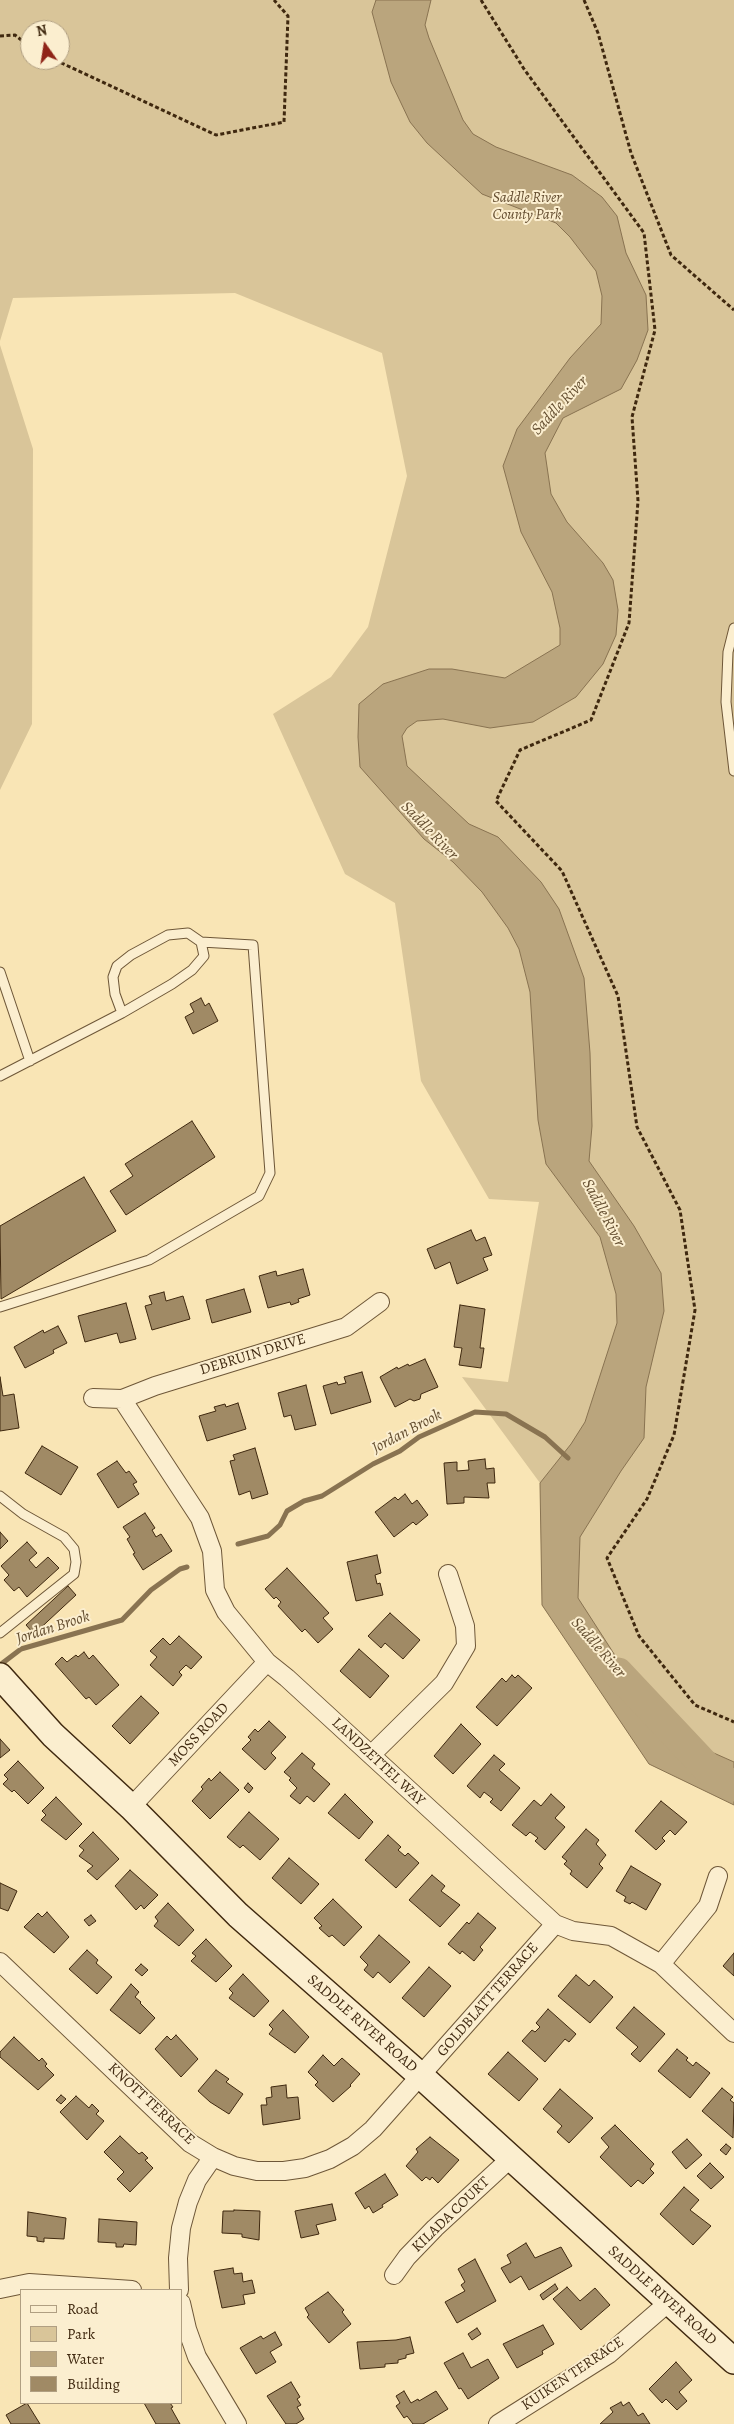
<!DOCTYPE html>
<html>
<head>
<meta charset="utf-8">
<style>
  body { margin:0 }
  #map { position:relative; width:734px; height:2424px; overflow:hidden; background:#f9e5b5; font-family:Alegreya,serif }
  canvas { display:block }
  .legend { position:absolute; left:20px; top:2289px; width:162px; height:115px; box-sizing:border-box; background:#fbeecf; border:1px solid #b09f82; margin:0; padding:6px 9px; list-style:none; font-size:15px; color:#3f280f }
  .legend li { display:flex; align-items:center; gap:10px; height:25px }
  .legend b { width:25px; border:1px solid #b09f82 }
  .north { position:absolute; left:20px; top:20px; width:50px; height:50px; box-sizing:border-box; background:#fbeecf; border:1px solid #b09f82; border-radius:50%; rotate:347deg; font-size:14px; font-weight:700; line-height:20px; text-align:center; color:#3f280f }
  .north::after { content:''; display:block; margin:auto; width:18px; height:22px; background:#8f2418; clip-path:polygon(50% 0,100% 100%,50% 72%,0 100%) }
</style>
</head>
<body>
<div id="map">
<canvas width="734" height="2424"></canvas>
<ul class="legend">
<li><b style="height:6px;background:#fbeecf"></b>Road</li>
<li><b style="height:14px;background:#d9c599"></b>Park</li>
<li><b style="height:14px;background:#baa57d"></b>Water</li>
<li><b style="height:14px;background:#a08a65"></b>Building</li>
</ul>
<div class="north">N</div>
</div>
<script>
const ctx = document.querySelector('canvas').getContext('2d');
ctx.lineJoin = 'round';
function fillPath(path, color) {
  ctx.fillStyle = color;
  ctx.fill(path, 'evenodd');
}
function toPath(rows) {
  const path = new Path2D();
  for (const r of rows) {
    path.moveTo(r[0], r[1]);
    for (let i = 2; i < r.length; i += 2) path.lineTo(r[i], r[i + 1]);
  }
  return path;
}
function stroke(path, color, width, dash) {
  ctx.strokeStyle = color;
  ctx.lineWidth = width;
  ctx.lineCap = dash ? 'butt' : 'round';
  ctx.setLineDash(dash || []);
  ctx.stroke(path);
}
function label(font, color, halo, rows, align = 'center') {
  ctx.font = font + ' Alegreya,serif';
  ctx.lineWidth = 4;
  ctx.setLineDash([]);
  ctx.textBaseline = 'middle';
  ctx.strokeStyle = halo;
  ctx.fillStyle = color;
  for (const [text, x, y, turn = 0] of rows) {
    ctx.save();
    ctx.translate(x, y);
    ctx.rotate((+turn || 0) * Math.PI / 180);
    ctx.textAlign = isNaN(turn) ? turn : align;
    if (halo) ctx.strokeText(text, 0, 0);
    ctx.fillText(text, 0, 0);
    ctx.restore();
  }
}
fillPath(toPath([
  [0,0,734,0,734,1805,649,1764,542,1605,540,1483,462,1377,508,1382,539,1202,489,1199,421,1081,395,903,345,874,273,714,331,677,368,627,407,476,382,353,235,293,13,298,0,341],
  [30,30,60,30,60,60,30,60],
  [0,345,33,449,32,724,0,790]
]), '#d9c599');
const water = toPath([
  [376,0,431,0,425,25,429,38,463,120,473,134,496,147,572,175,602,197,617,216,626,253,646,295,648,330,637,360,621,389,563,418,545,453,551,494,567,522,603,563,613,580,618,610,616,635,603,664,576,697,533,722,490,728,443,719,417,721,407,728,402,736,407,766,469,824,498,837,541,882,559,909,584,978,590,1053,592,1126,589,1161,634,1226,661,1273,664,1311,646,1387,644,1438,621,1471,580,1537,578,1598,647,1705,653,1726,734,1762,734,1805,649,1764,542,1605,540,1483,571,1444,585,1422,617,1323,616,1294,600,1237,546,1164,538,1120,530,992,519,949,508,928,482,892,453,862,424,839,360,767,358,737,359,704,383,684,429,669,452,669,505,678,560,645,560,628,552,592,521,532,503,466,517,429,570,358,601,324,602,296,596,271,570,237,556,223,482,194,427,143,410,122,391,82,372,12,376,0]
]);
fillPath(water, '#baa57d');
stroke(water, '#897351', 1);
stroke(toPath([
  [238,1544,268,1536,280,1525,287,1511,304,1501,322,1496,373,1464,400,1451,419,1437,475,1412,506,1414,545,1437,568,1458],
  [0,1665,21,1649,122,1620,151,1590,180,1569,187,1567]
]), '#897351', 5);
stroke(toPath([
  [618,1673,713,1774,734,1786]
]), '#baa57d', 31);
const building = toPath([
  [201,998,205,1006,209,1003,218,1021,193,1034,185,1017,194,1012,190,1004,201,998],
  [192,1121,215,1157,126,1215,110,1191,133,1176,125,1164,192,1121],
  [84,1177,116,1231,1,1299,0,1226,84,1177],
  [471,1230,476,1241,485,1237,492,1255,483,1258,488,1270,457,1284,450,1262,435,1269,427,1249,471,1230],
  [303,1269,310,1295,298,1299,299,1302,291,1305,290,1302,268,1308,259,1276,276,1271,277,1276,303,1269],
  [244,1289,251,1312,212,1323,206,1300,244,1289],
  [164,1292,166,1301,183,1296,190,1319,152,1330,145,1306,152,1304,149,1296,164,1292],
  [126,1303,136,1339,120,1343,117,1333,85,1342,78,1316,126,1303],
  [460,1305,485,1309,480,1348,484,1348,481,1368,459,1365,462,1348,454,1347,460,1305],
  [58,1326,67,1343,53,1350,54,1353,25,1368,14,1347,43,1330,44,1333,58,1326],
  [425,1359,438,1387,421,1394,420,1399,414,1401,410,1399,395,1407,380,1377,397,1367,398,1369,408,1364,409,1366,425,1359],
  [362,1372,371,1402,331,1414,323,1386,337,1382,338,1385,346,1383,344,1377,362,1372],
  [0,1377,3,1396,14,1394,19,1428,0,1431,0,1377],
  [306,1385,316,1425,295,1430,291,1415,284,1417,278,1393,306,1385],
  [238,1403,246,1429,207,1441,199,1416,216,1411,214,1407,225,1404,226,1407,238,1403],
  [42,1446,78,1467,61,1495,25,1473,42,1446],
  [255,1448,268,1494,252,1499,250,1491,239,1495,230,1461,235,1460,233,1455,255,1448],
  [485,1459,486,1469,494,1468,495,1483,487,1483,489,1498,464,1497,464,1503,447,1504,444,1463,457,1462,457,1471,469,1470,468,1461,485,1459],
  [117,1461,126,1473,129,1471,137,1482,133,1484,139,1494,118,1508,97,1474,117,1461],
  [405,1494,412,1504,417,1500,428,1515,416,1525,413,1522,394,1537,375,1512,395,1497,398,1500,405,1494],
  [145,1513,155,1528,152,1530,156,1537,161,1534,172,1551,143,1570,133,1554,135,1553,127,1539,130,1537,123,1527,145,1513],
  [0,1532,8,1541,0,1549,0,1532],
  [27,1542,37,1553,29,1560,36,1568,48,1557,59,1568,27,1597,19,1587,14,1591,4,1580,9,1575,1,1566,27,1542],
  [377,1555,381,1573,375,1575,377,1584,380,1583,383,1595,356,1601,347,1562,377,1555],
  [287,1568,329,1613,323,1618,333,1629,318,1643,305,1629,302,1632,278,1606,281,1602,276,1597,274,1599,265,1589,287,1568],
  [68,1586,76,1595,34,1634,26,1625,68,1586],
  [390,1613,420,1640,403,1659,385,1643,381,1648,368,1636,390,1613],
  [179,1636,202,1657,191,1669,186,1665,179,1672,182,1675,173,1686,150,1665,157,1657,150,1651,163,1638,170,1645,179,1636],
  [359,1649,389,1676,370,1698,340,1671,359,1649],
  [84,1652,89,1659,93,1655,119,1685,96,1705,89,1697,86,1699,55,1664,62,1657,67,1662,76,1655,78,1657,84,1652],
  [512,1675,515,1678,518,1675,532,1688,497,1726,476,1707,502,1678,506,1682,512,1675],
  [141,1696,159,1713,130,1744,112,1726,141,1696],
  [269,1721,286,1737,271,1753,276,1758,265,1770,242,1749,251,1740,248,1737,255,1729,258,1732,269,1721],
  [461,1724,481,1744,453,1774,434,1756,461,1724],
  [0,1739,10,1750,0,1758,0,1739],
  [302,1753,315,1764,312,1768,330,1784,314,1802,307,1796,300,1804,290,1796,297,1788,289,1780,291,1778,284,1772,302,1753],
  [494,1755,505,1764,499,1770,520,1788,501,1811,490,1802,493,1799,484,1792,480,1798,467,1786,494,1755],
  [18,1761,44,1788,28,1804,14,1790,12,1792,3,1784,8,1779,4,1775,18,1761],
  [220,1772,239,1790,210,1819,192,1801,203,1789,201,1787,209,1778,211,1781,220,1772],
  [248,1783,253,1788,249,1793,244,1788,248,1783],
  [345,1794,373,1822,359,1839,328,1813,345,1794],
  [551,1794,565,1807,555,1818,565,1827,545,1850,535,1841,538,1838,530,1832,526,1836,512,1825,534,1800,541,1806,551,1794],
  [56,1797,82,1824,66,1840,41,1820,46,1815,42,1811,56,1797],
  [661,1801,687,1822,675,1835,670,1830,662,1838,665,1841,656,1850,635,1831,661,1801],
  [249,1812,279,1839,260,1860,243,1845,240,1848,227,1837,249,1812],
  [586,1829,599,1840,596,1844,606,1855,599,1864,603,1868,587,1888,570,1874,572,1871,564,1864,567,1861,562,1857,586,1829],
  [93,1832,119,1859,97,1880,87,1871,93,1866,79,1856,84,1850,79,1846,93,1832],
  [388,1835,401,1847,398,1850,405,1856,408,1853,419,1863,396,1888,365,1860,388,1835],
  [289,1858,319,1884,301,1904,272,1878,289,1858],
  [631,1866,661,1884,646,1910,632,1902,630,1904,624,1901,626,1897,616,1891,631,1866],
  [130,1870,158,1895,144,1909,141,1905,136,1910,115,1886,130,1870],
  [432,1875,445,1886,441,1891,460,1905,440,1927,409,1900,432,1875],
  [0,1883,17,1891,8,1911,0,1908,0,1883],
  [333,1899,362,1927,344,1946,332,1935,329,1937,319,1928,322,1926,314,1918,333,1899],
  [168,1903,194,1930,179,1946,154,1926,158,1921,155,1917,168,1903],
  [47,1912,69,1937,54,1953,24,1927,38,1913,42,1917,47,1912],
  [478,1913,496,1928,480,1947,483,1950,474,1961,462,1951,460,1954,448,1944,467,1922,469,1924,478,1913],
  [91,1915,96,1921,89,1926,84,1920,91,1915],
  [379,1935,410,1962,390,1983,378,1972,373,1978,364,1970,368,1965,360,1957,379,1935],
  [206,1939,232,1966,216,1982,191,1961,196,1956,192,1953,206,1939],
  [87,1950,98,1960,96,1963,112,1977,97,1994,69,1969,87,1950],
  [734,1953,734,1976,723,1966,734,1953],
  [141,1964,148,1970,142,1976,135,1970,141,1964],
  [429,1967,451,1986,424,2017,402,1998,429,1967],
  [243,1974,269,2001,254,2017,229,1998,233,1993,229,1989,243,1974],
  [576,1975,589,1986,594,1980,613,1997,590,2023,558,1996,576,1975],
  [131,1984,139,1992,135,1997,141,2002,140,2003,155,2018,140,2034,110,2010,131,1984],
  [634,2007,665,2034,640,2062,631,2054,638,2047,616,2028,634,2007],
  [548,2009,576,2034,569,2042,565,2039,545,2062,522,2041,532,2030,535,2032,540,2027,536,2023,548,2009],
  [283,2010,309,2037,295,2053,269,2034,273,2029,269,2025,283,2010],
  [176,2035,198,2059,181,2077,155,2049,167,2036,171,2040,176,2035],
  [14,2037,39,2061,42,2058,47,2064,45,2066,54,2075,38,2090,0,2057,0,2052,14,2037],
  [677,2049,688,2058,686,2060,693,2066,696,2062,710,2073,690,2098,658,2071,677,2049],
  [508,2052,538,2079,519,2101,488,2074,508,2052],
  [323,2055,334,2066,342,2058,360,2074,350,2085,351,2086,333,2102,315,2085,318,2082,308,2072,323,2055],
  [216,2070,229,2079,226,2082,243,2094,229,2114,210,2102,198,2091,216,2070],
  [286,2085,287,2098,298,2097,300,2119,263,2125,261,2105,267,2105,266,2098,272,2097,271,2087,286,2085],
  [722,2088,733,2097,730,2100,734,2103,733,2138,702,2111,722,2088],
  [560,2089,593,2118,569,2143,557,2132,562,2126,543,2109,560,2089],
  [61,2095,66,2099,61,2104,56,2100,61,2095],
  [76,2096,89,2108,92,2104,99,2111,96,2114,104,2121,87,2140,60,2112,76,2096],
  [615,2125,654,2164,650,2169,654,2173,643,2184,638,2180,631,2187,600,2157,609,2147,601,2138,615,2125],
  [120,2136,139,2154,142,2152,148,2158,145,2160,153,2168,130,2192,117,2179,124,2172,104,2152,120,2136],
  [430,2137,459,2160,438,2183,432,2177,430,2180,426,2177,422,2181,406,2166,418,2152,416,2149,430,2137],
  [687,2139,702,2155,686,2169,672,2152,687,2139],
  [726,2144,731,2148,726,2155,720,2150,726,2144],
  [710,2163,724,2177,711,2189,697,2176,710,2163],
  [385,2174,398,2195,382,2205,383,2207,373,2213,369,2206,365,2209,355,2193,385,2174],
  [684,2187,699,2200,690,2210,711,2226,693,2245,660,2214,684,2187],
  [332,2204,336,2220,316,2225,319,2234,301,2238,295,2211,332,2204],
  [234,2210,260,2211,259,2240,242,2237,242,2234,222,2233,223,2211,234,2211,234,2210],
  [28,2212,66,2218,64,2239,44,2238,44,2242,37,2241,37,2237,27,2236,28,2212],
  [99,2219,137,2222,136,2245,124,2244,123,2247,116,2247,116,2243,98,2242,99,2219],
  [526,2243,535,2258,561,2247,572,2266,529,2290,521,2276,510,2283,501,2268,511,2263,507,2255,526,2243],
  [475,2259,496,2301,457,2323,445,2302,465,2291,461,2285,465,2282,458,2269,475,2259],
  [233,2268,234,2274,242,2273,243,2282,252,2280,255,2293,243,2295,245,2304,222,2308,214,2271,233,2268],
  [555,2284,558,2289,543,2300,540,2295,555,2284],
  [567,2287,580,2301,595,2288,610,2305,581,2330,553,2299,567,2287],
  [328,2292,344,2310,342,2312,351,2324,329,2343,307,2317,309,2315,305,2308,328,2292],
  [543,2325,554,2344,542,2351,543,2354,517,2368,503,2344,543,2325],
  [477,2328,481,2334,472,2340,468,2334,477,2328],
  [275,2332,282,2345,270,2352,276,2362,256,2374,240,2348,261,2336,263,2339,275,2332],
  [410,2337,414,2353,406,2355,406,2358,398,2360,398,2363,385,2364,385,2367,360,2369,357,2342,396,2340,410,2337],
  [463,2353,471,2368,488,2359,499,2378,468,2399,461,2388,459,2389,444,2363,463,2353],
  [676,2362,692,2380,679,2392,687,2401,677,2410,666,2399,662,2403,649,2389,676,2362],
  [291,2382,300,2397,297,2399,301,2405,297,2407,304,2419,296,2424,286,2424,267,2396,291,2382],
  [404,2391,411,2403,418,2399,419,2401,436,2391,448,2409,423,2424,413,2424,407,2416,404,2418,396,2406,400,2403,396,2396,404,2391],
  [621,2402,623,2406,629,2402,638,2416,643,2413,650,2424,600,2424,613,2412,610,2408,621,2402],
  [27,2403,40,2424,11,2424,6,2415,27,2403],
  [144,2403,170,2403,173,2407,171,2408,180,2424,156,2424,144,2403]
]);
fillPath(building, '#a08a65');
stroke(building, '#3f280f', 1);
const service = toPath([
  [734,628,728,652,726,702,734,771],
  [0,972,30,1061],
  [0,1076,122,1013,172,984,192,970,204,956,201,942,188,933,168,935,131,955,117,966,113,977,115,994,122,1013],
  [0,1307,149,1260,259,1196,270,1173,253,945,201,942],
  [0,1496,23,1514,64,1537,74,1549,76,1562,74,1574,0,1633]
]);
const minor = toPath([
  [93,1398,122,1399,155,1386,346,1327,380,1302],
  [122,1399,200,1518,212,1551,215,1590,226,1612,267,1662,287,1678,555,1924,573,1931,611,1936,661,1964,734,2033],
  [371,1755,444,1683,466,1646,465,1626,448,1574],
  [131,1807,267,1662],
  [0,1962,190,2143,213,2157,234,2166,257,2171,284,2171,305,2168,330,2159,353,2146,373,2129,555,1924],
  [661,1964,708,1906,718,1876],
  [394,2275,407,2257,435,2228,511,2158],
  [0,2289,29,2283,132,2290],
  [179,2290,178,2258,181,2228,188,2202,197,2180,213,2157],
  [181,2303,187,2329,197,2357,237,2424],
  [498,2424,609,2354,669,2302]
]);
const secondary = toPath([
  [0,1676,53,1735,131,1807,238,1915,421,2076,734,2361]
]);
stroke(service, '#6e5738', 11);
stroke(minor, '#6e5738', 20);
stroke(secondary, '#3f280f', 28);
stroke(toPath([
  [481,0,524,69,644,233,655,330,632,417,638,501,629,623,591,720,520,750,496,801,562,871,618,996,637,1127,680,1210,695,1310,674,1435,647,1499,607,1558,639,1636,695,1705,734,1722],
  [584,0,598,33,631,153,671,255,734,310],
  [0,36,15,35,30,47],
  [55,60,216,135,284,122,288,16,274,0]
]), '#3f280f', 3, [4, 2.5]);
stroke(service, '#fbeecf', 9);
stroke(minor, '#fbeecf', 18);
stroke(secondary, '#fbeecf', 25);
label('italic 15px', '#664f32', '#fbeecf', [
  ["Saddle River",527,198],
  ["County Park",527,215]
]);
label('15px', '#3f280f', '#fbeecf', [
  ["DEBRUIN DRIVE",253,1355,-17],
  ["MOSS ROAD",199,1735,-47],
  ["LANDZETTEL WAY",378,1762,43],
  ["GOLDBLATT TERRACE",488,2000,-49],
  ["SADDLE RIVER ROAD",362,2024,41],
  ["KNOTT TERRACE",151,2104,43],
  ["KILADA COURT",451,2215,-44],
  ["SADDLE RIVER ROAD",662,2296,42],
  ["KUIKEN TERRACE",573,2374,-34]
]);
label('italic 16px', '#644e30', '#fbeecf', [
  ["Saddle River",560,406,-47],
  ["Saddle River",429,831,46],
  ["Saddle River",603,1213,62],
  ["Jordan Brook",407,1432,-28],
  ["Jordan Brook",53,1628,-18],
  ["Saddle River",598,1648,49]
]);
</script>
</body>
</html>
